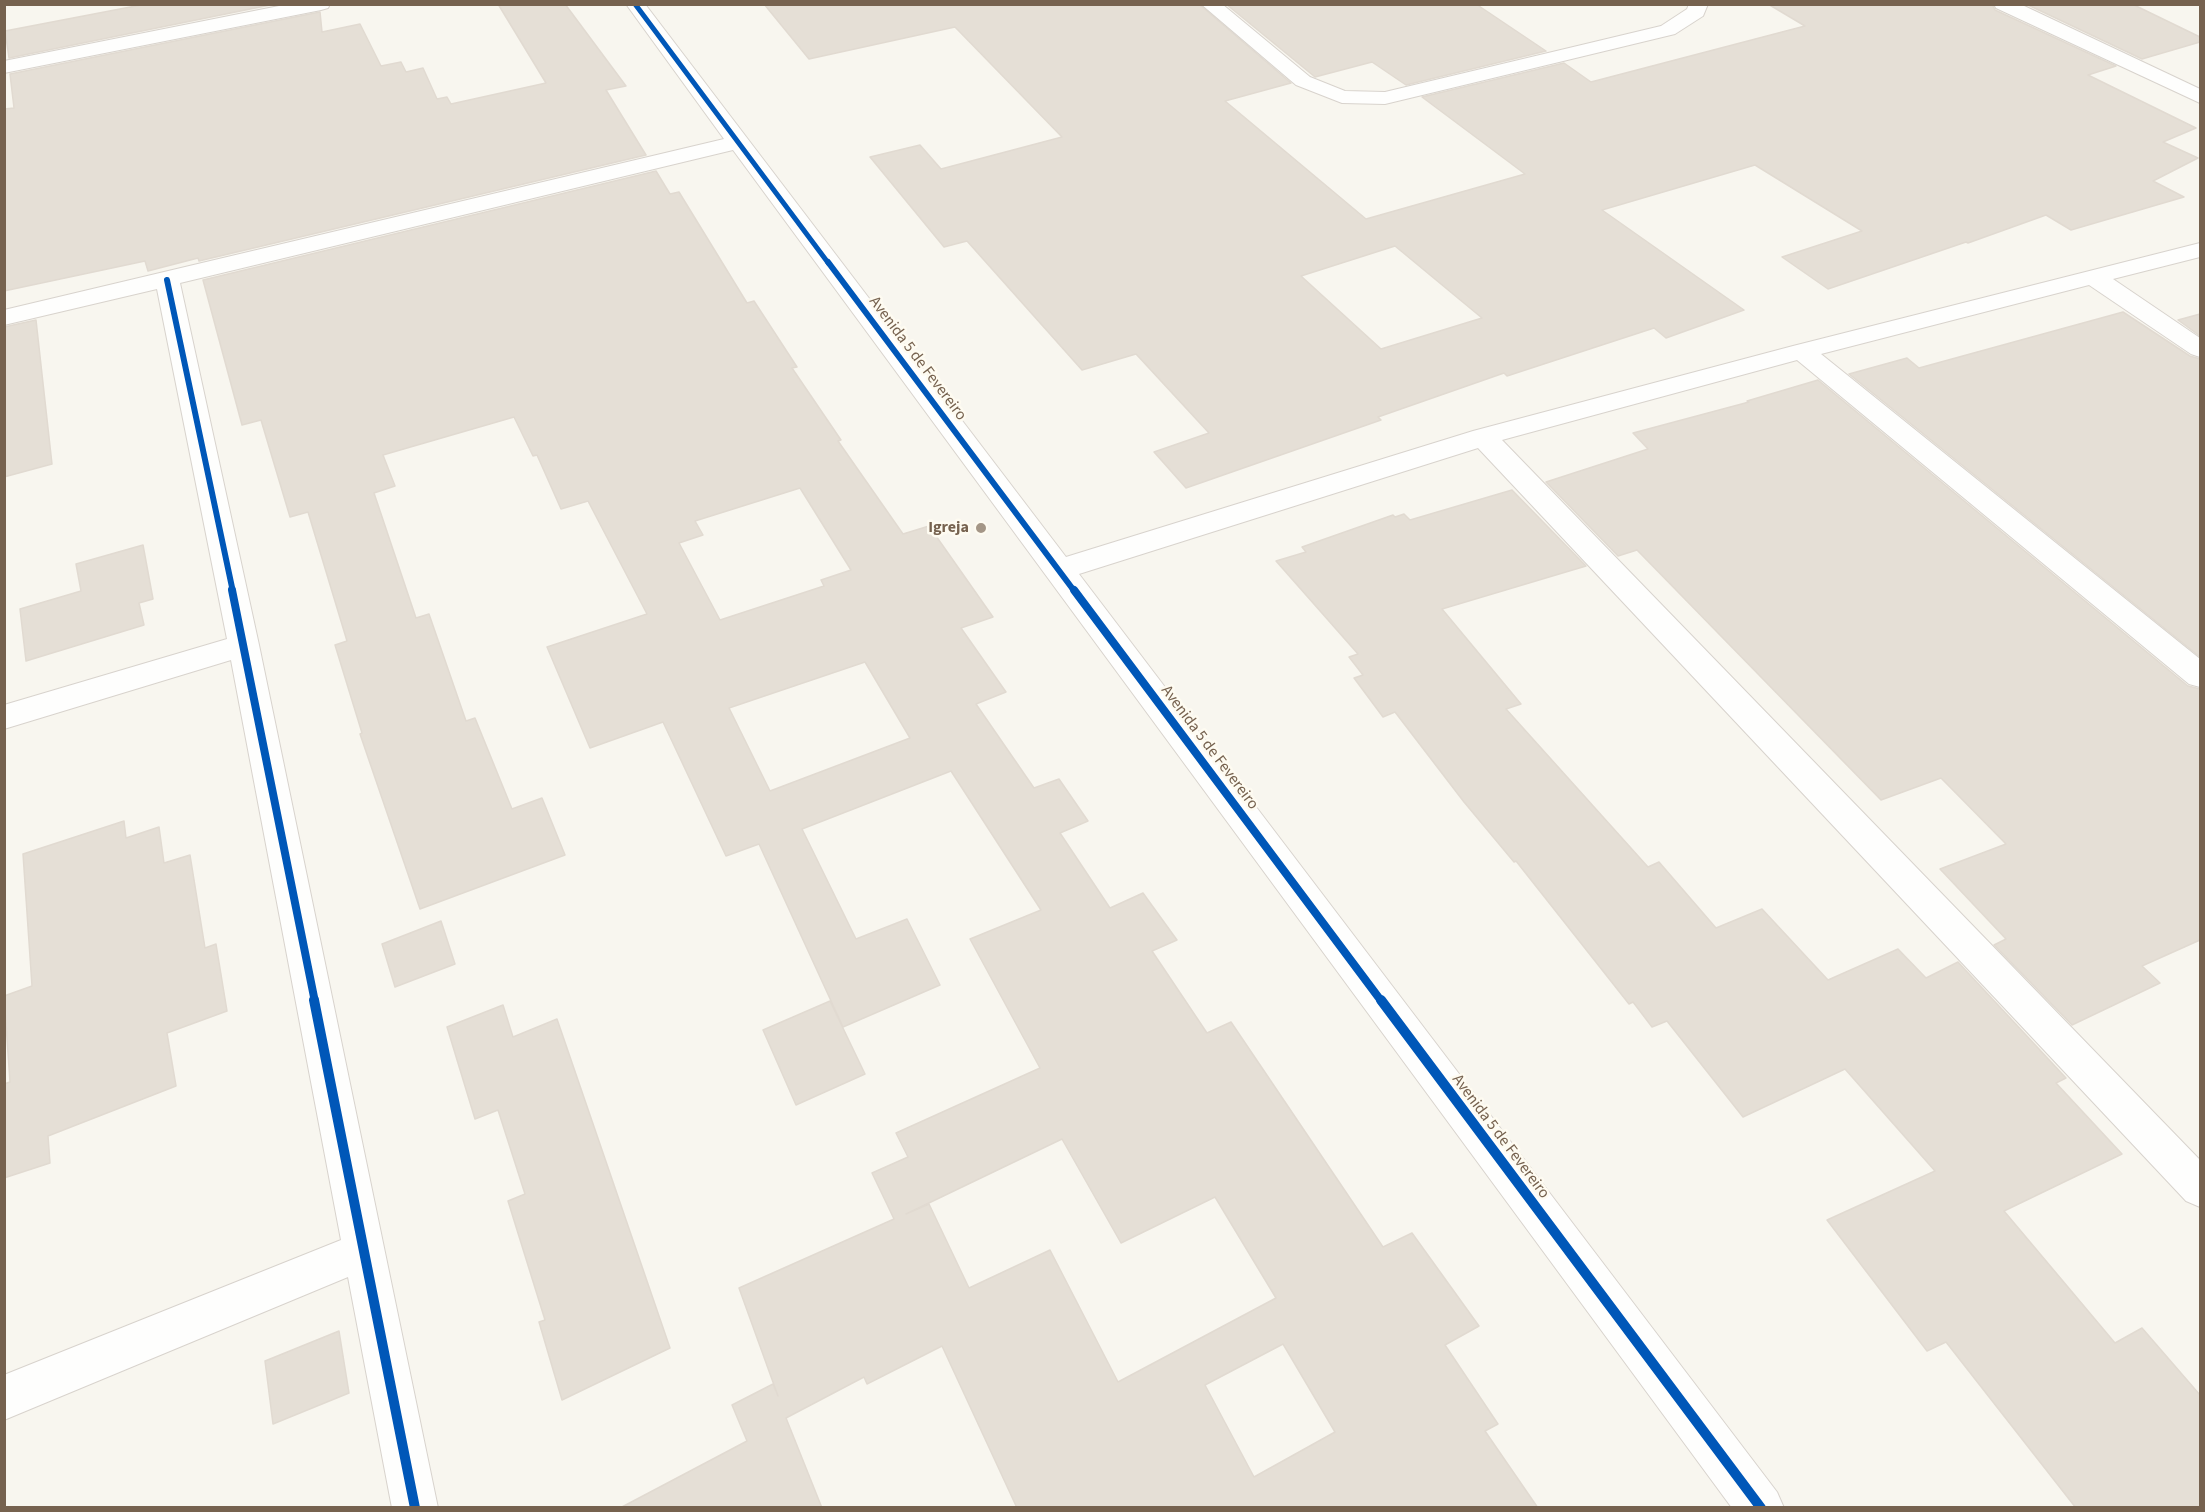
<!DOCTYPE html>
<html>
<head>
<meta charset="utf-8">
<style>
  body { margin:0 }
  #map { position:relative; width:2205px; height:1512px; overflow:hidden; background:#f8f6ef; font-family:"Source Sans 3",sans-serif }
  canvas { display:block }
  .frame { position:absolute; inset:0; border:6px solid #76624f; pointer-events:none }
</style>
</head>
<body>
<div id="map">
<canvas width="2205" height="1512"></canvas>
<div class="frame"></div>
</div>
<script>
const ctx = document.querySelector('canvas').getContext('2d');
ctx.lineJoin = 'round';
function fillPath(path, color) {
  ctx.fillStyle = color;
  ctx.fill(path, 'evenodd');
}
function toPath(rows) {
  const path = new Path2D();
  for (const r of rows) {
    path.moveTo(r[0], r[1]);
    for (let i = 2; i < r.length; i += 2) path.lineTo(r[i], r[i + 1]);
  }
  return path;
}
function stroke(path, color, width, dash) {
  ctx.strokeStyle = color;
  ctx.lineWidth = width;
  ctx.lineCap = dash ? 'butt' : 'round';
  ctx.setLineDash(dash || []);
  ctx.stroke(path);
}
function label(font, color, halo, rows, align = 'center') {
  ctx.font = font + ' "Source Sans 3",sans-serif';
  ctx.lineWidth = 5;
  ctx.setLineDash([]);
  ctx.textBaseline = 'middle';
  ctx.strokeStyle = halo;
  ctx.fillStyle = color;
  for (const [text, x, y, turn = 0] of rows) {
    ctx.save();
    ctx.translate(x, y);
    ctx.rotate((+turn || 0) * Math.PI / 180);
    ctx.textAlign = isNaN(turn) ? turn : align;
    if (halo) ctx.strokeText(text, 0, 0);
    ctx.fillText(text, 0, 0);
    ctx.restore();
  }
}
const building = toPath([
  [146,4,275,4,9,58,5,31,146,4],
  [498,4,565,4,626,86,606,90,646,155,199,261,198,258,148,271,145,261,4,291,4,109,14,108,10,74,320,12,322,32,360,24,381,66,401,62,406,72,423,68,437,99,447,97,451,104,546,83,498,4],
  [764,4,1199,4,1291,83,1225,101,1366,219,1525,174,1422,97,1564,63,1591,82,1805,26,1768,4,1992,4,1995,10,2116,66,2088,75,2196,128,2163,142,2198,158,2153,181,2184,197,2071,230,2046,215,1968,243,1966,242,1828,289,1782,257,1862,231,1755,165,1602,210,1744,310,1666,338,1654,328,1507,376,1504,373,1378,417,1381,420,1186,488,1154,452,1209,433,1136,354,1082,370,967,241,944,247,870,157,920,145,941,169,1062,137,955,27,809,59,764,4],
  [1395,246,1482,318,1381,349,1301,276,1395,246],
  [1226,4,1476,4,1546,51,1406,85,1372,62,1315,77,1226,4],
  [2026,4,2132,4,2200,37,2200,42,2142,59,2026,4],
  [656,171,670,194,679,192,747,303,754,301,797,367,792,368,841,440,838,441,903,534,929,526,993,617,961,628,1006,692,976,704,1034,788,1059,779,1088,821,1060,833,1110,908,1143,893,1177,940,1152,951,1207,1033,1231,1022,1383,1247,1412,1233,1479,1326,1445,1345,1498,1424,1485,1431,1538,1508,1017,1508,942,1346,867,1384,864,1377,786,1418,822,1508,620,1508,747,1441,732,1405,773,1384,778,1396,739,1288,894,1219,872,1173,908,1157,896,1133,1040,1068,970,939,1041,910,951,771,802,829,856,939,907,919,940,985,843,1027,759,844,726,856,663,722,590,748,547,647,647,614,588,501,561,509,537,455,533,456,514,417,383,455,395,486,374,493,416,618,429,614,466,721,475,718,512,809,542,798,565,855,420,909,360,734,362,733,335,645,347,641,308,512,290,517,261,420,242,425,203,280,656,171],
  [800,488,851,570,821,580,824,586,720,620,679,543,703,535,695,521,800,488],
  [865,662,910,738,770,791,729,708,865,662],
  [1062,1139,1121,1243,1215,1197,1276,1298,1118,1382,1050,1250,969,1288,929,1204,906,1214,1062,1139],
  [1283,1344,1335,1432,1254,1477,1205,1385,1283,1344],
  [2123,312,2190,356,2200,359,2200,657,1849,374,1907,358,1919,368,2123,312],
  [2200,314,2200,336,2178,320,2200,314],
  [36,320,52,464,4,477,4,327,36,320],
  [1818,380,2188,686,2200,689,2200,940,2142,966,2160,983,2072,1025,1994,945,2006,939,1940,869,2006,844,1941,778,1881,800,1637,550,1618,556,1546,482,1648,449,1633,433,1749,402,1747,401,1818,380],
  [1512,490,1586,566,1442,609,1521,704,1506,709,1648,867,1659,862,1716,928,1762,909,1828,980,1898,949,1926,978,1958,962,2066,1078,2056,1083,2122,1154,2004,1211,2115,1343,2142,1328,2200,1395,2200,1508,2076,1508,1946,1342,1927,1351,1827,1220,1935,1171,1845,1069,1743,1117,1667,1021,1652,1027,1633,1002,1629,1004,1516,861,1514,862,1464,802,1395,712,1383,717,1354,678,1363,675,1349,657,1358,654,1276,561,1306,552,1302,547,1393,515,1395,517,1404,514,1410,520,1512,490],
  [143,545,153,599,139,603,144,625,26,661,20,609,81,591,76,564,143,545],
  [124,821,126,838,159,827,164,863,190,855,205,948,216,944,227,1011,167,1033,176,1086,48,1136,50,1163,4,1178,4,1084,10,1082,4,996,32,986,23,854,124,821],
  [441,921,455,964,395,987,382,944,441,921],
  [830,1001,865,1074,796,1105,763,1030,830,1001],
  [503,1005,513,1037,557,1019,670,1348,562,1400,539,1322,545,1320,508,1201,525,1194,498,1110,475,1119,447,1027,503,1005],
  [339,1331,349,1393,273,1424,265,1361,339,1331]
]);
fillPath(building, '#e5dfd6');
stroke(building, '#e1dad1', 1.5);
const minor = toPath([
  [289,4,330,4,328,8,321,10,4,73,4,61,289,4],
  [626,4,645,4,1066,557,1473,431,1793,346,2200,243,2200,257,2113,279,2200,338,2200,357,2191,354,2089,285,1821,354,2200,659,2200,687,2189,684,1797,360,1502,440,2200,1160,2200,1207,2186,1201,1478,448,1079,574,1777,1492,1784,1508,1732,1508,733,150,180,283,259,645,438,1508,392,1508,348,1277,4,1420,4,1375,341,1240,231,660,4,729,4,705,227,639,157,289,4,325,4,310,724,139,626,4],
  [1201,4,1222,4,1310,77,1345,91,1385,92,1661,26,1687,9,1689,4,1708,4,1703,16,1675,34,1385,104,1342,103,1296,85,1201,4],
  [1994,4,2020,4,2200,89,2200,103,1996,8,1994,4]
]);
stroke(minor, '#d8d3cd', 2);
fillPath(minor, '#fefefd');
stroke(toPath([
  [635,4,829,264]
]), '#0057b8', 5);
stroke(toPath([
  [828,262,1075,592],
  [167,280,233,592]
]), '#0057b8', 6);
stroke(toPath([
  [232,590,315,1002],
  [1074,590,1382,1002]
]), '#0057b8', 8);
stroke(toPath([
  [314,1000,415,1508],
  [1381,1000,1761,1508]
]), '#0057b8', 10);
for (const [x, y, r, color] of [
  [981,528,6,"#a49687"]
]) {
  const dot = new Path2D();
  dot.arc(x, y, r, 0, 2 * Math.PI);
  ctx.fillStyle = color;
  ctx.fill(dot);
  stroke(dot, '#fefbf1', 2);
}
label('16px', '#76624f', '#fefbf1', [
  ["Avenida 5 de Fevereiro",917,359,53],
  ["Avenida 5 de Fevereiro",1209,748,53],
  ["Avenida 5 de Fevereiro",1500,1137,53]
]);
label('bold 16px', '#76624f', '#fefbf1', [
  ["Igreja",969,528]
], 'right');
</script>
</body>
</html>
